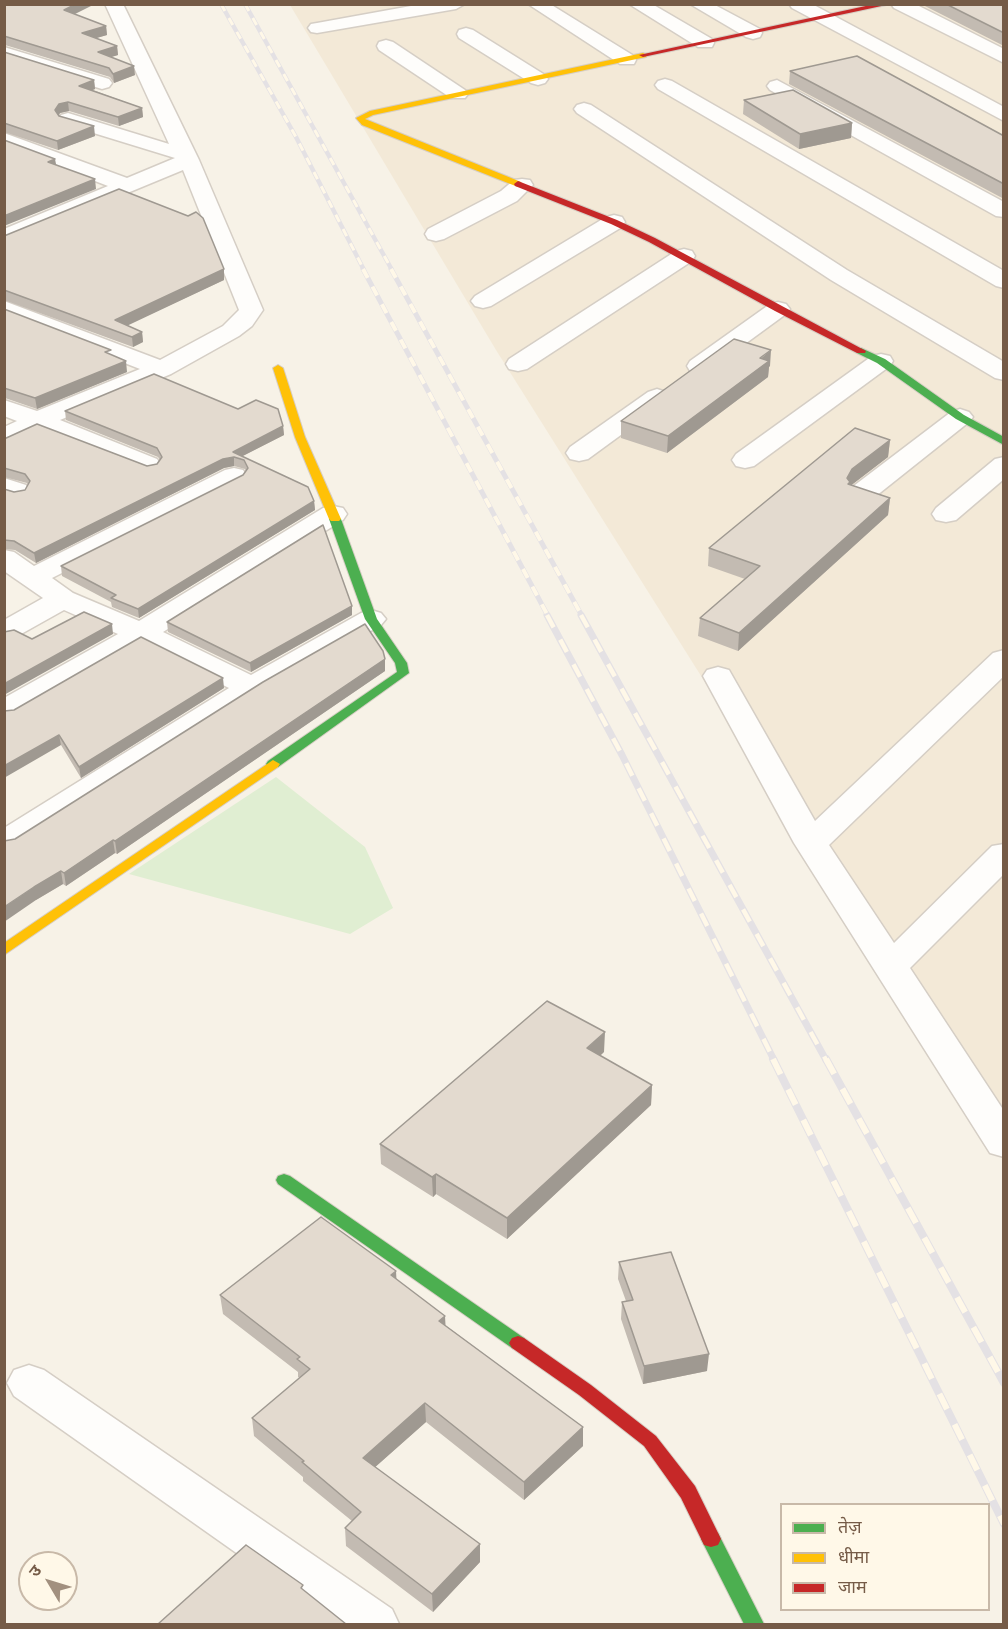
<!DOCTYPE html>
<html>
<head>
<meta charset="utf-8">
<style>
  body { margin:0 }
  #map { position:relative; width:1008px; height:1629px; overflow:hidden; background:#f7f2e7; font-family:"Fira Sans","Noto Sans Devanagari",sans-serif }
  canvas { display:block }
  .frame { position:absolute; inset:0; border:6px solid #755b47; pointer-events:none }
  .legend { position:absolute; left:780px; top:1503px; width:210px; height:108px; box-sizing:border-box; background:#fff8e8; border:2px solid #c8b9a8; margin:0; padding:8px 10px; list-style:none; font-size:18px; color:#755b47 }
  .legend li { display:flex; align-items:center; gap:12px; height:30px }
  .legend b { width:30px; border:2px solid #c8b9a8 }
  .north { position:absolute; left:18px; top:1551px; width:60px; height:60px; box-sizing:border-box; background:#fff8e8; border:2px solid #c8b9a8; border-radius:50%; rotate:308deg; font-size:16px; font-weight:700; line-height:24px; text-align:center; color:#755b47 }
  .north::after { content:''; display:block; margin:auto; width:21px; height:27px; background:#a2907f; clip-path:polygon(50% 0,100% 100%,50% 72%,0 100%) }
</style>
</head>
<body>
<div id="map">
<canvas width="1008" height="1629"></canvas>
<div class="frame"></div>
<ul class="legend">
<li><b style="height:8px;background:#4caf50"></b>तेज़</li>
<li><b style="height:8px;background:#ffc107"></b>धीमा</li>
<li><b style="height:8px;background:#c62828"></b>जाम</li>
</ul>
<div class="north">उ</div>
</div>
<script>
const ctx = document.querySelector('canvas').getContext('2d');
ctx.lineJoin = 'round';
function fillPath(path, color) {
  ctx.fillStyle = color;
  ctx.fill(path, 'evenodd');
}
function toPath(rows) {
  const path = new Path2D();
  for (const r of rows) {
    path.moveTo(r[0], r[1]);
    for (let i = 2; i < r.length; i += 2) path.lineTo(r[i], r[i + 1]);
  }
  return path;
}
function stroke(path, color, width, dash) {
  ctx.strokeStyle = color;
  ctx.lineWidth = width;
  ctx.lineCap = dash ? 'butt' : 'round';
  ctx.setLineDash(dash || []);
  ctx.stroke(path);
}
fillPath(toPath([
  [290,5,1003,5,1003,1156,496,350]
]), '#f3e9d7');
fillPath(toPath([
  [276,777,365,847,393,908,350,934,129,874]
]), '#e0eed2');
const street = toPath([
  [105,4,123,4,199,160,263,310,252,326,239,336,171,374,60,420,157,459,161,465,157,471,148,473,38,430,4,446,4,427,17,421,4,416,4,400,37,411,140,369,4,316,4,301,160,360,223,326,239,310,183,170,4,244,4,229,108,186,4,146,4,133,127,178,175,158,61,123,58,119,61,115,68,113,169,144,105,4],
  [422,4,465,4,456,9,317,33,311,32,308,28,311,24,317,23,422,4],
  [528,4,550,4,634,56,636,60,634,64,620,64,528,4],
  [629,4,652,4,712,39,714,43,712,47,698,47,629,4],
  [690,4,713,4,760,29,762,33,760,37,753,39,746,37,690,4],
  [789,4,812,4,1004,107,1004,121,792,8,789,4],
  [891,4,915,4,1004,49,1004,63,894,8,891,4],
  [466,28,473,30,545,75,548,79,545,83,538,85,531,83,459,38,457,34,459,30,466,28],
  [386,40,393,42,465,90,468,94,465,98,451,98,379,50,377,46,379,42,386,40],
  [4,47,109,79,112,83,109,87,102,89,4,59,4,47],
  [665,79,672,81,1004,271,1004,288,996,286,658,89,655,85,658,81,665,79],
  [777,80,1004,202,1004,217,996,216,770,90,767,86,770,82,777,80],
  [584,103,591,105,847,270,1004,362,1004,380,995,378,831,280,577,113,574,109,577,105,584,103],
  [522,179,530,180,533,185,517,201,444,239,436,241,428,239,425,234,428,229,501,191,514,180,522,179],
  [614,215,622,217,625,222,622,227,491,306,483,308,475,306,471,301,475,296,606,217,614,215],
  [684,249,692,251,695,256,692,261,527,369,518,371,509,369,506,364,509,359,676,251,684,249],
  [778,302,786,304,790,309,786,314,708,371,699,373,690,371,687,366,690,361,770,304,778,302],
  [881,354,890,356,893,361,890,366,754,466,745,468,736,466,732,460,736,454,872,356,881,354],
  [657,389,666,392,670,397,666,402,588,459,579,461,570,459,566,453,570,447,648,392,657,389],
  [960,409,969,412,973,417,969,422,871,500,861,502,851,500,847,494,851,488,951,412,960,409],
  [1004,457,1004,479,956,520,946,522,936,520,932,514,936,508,995,459,1004,457],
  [234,468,243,470,247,476,243,482,52,578,73,593,139,621,323,508,333,506,343,508,347,514,343,520,163,632,251,675,361,613,371,610,381,613,386,619,381,625,263,693,16,850,4,853,4,828,229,688,142,645,15,718,4,720,4,698,118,634,64,610,14,638,4,641,4,620,43,598,4,571,4,550,14,552,34,566,225,470,234,468],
  [4,478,26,485,29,491,26,497,16,499,4,496,4,478],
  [1004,650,1004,676,829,845,894,943,992,846,1004,844,1004,874,910,968,1004,1111,1004,1157,990,1153,794,843,703,676,707,670,718,667,729,670,815,821,993,653,1004,650],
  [29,1365,44,1370,392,1609,399,1624,337,1624,14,1396,7,1383,14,1370,29,1365]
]);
const fast = toPath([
  [861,348,885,359,964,415,1004,437,1004,445,956,419,877,363,857,353,857,349,861,348],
  [335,516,341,519,377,619,407,663,409,673,278,767,268,767,266,764,268,761,397,672,395,663,365,619,329,519,335,516],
  [284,1174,290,1176,524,1338,527,1343,524,1348,518,1350,512,1348,278,1184,276,1180,278,1176,284,1174],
  [711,1531,718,1533,764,1624,744,1624,701,1539,704,1533,711,1531]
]);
const slow = toPath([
  [643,53,647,55,646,57,373,115,365,119,521,182,522,184,518,187,362,125,356,118,370,111,643,53],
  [278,365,283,368,305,437,341,519,339,521,331,521,329,519,295,437,273,368,278,365],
  [273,760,280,764,278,767,4,955,4,943,273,760]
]);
const jam = toPath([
  [875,4,891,4,643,57,639,55,875,4],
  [518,181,617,220,655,238,866,351,865,353,857,353,775,311,649,242,611,224,515,186,514,184,518,181],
  [518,1336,524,1338,591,1385,656,1436,695,1486,721,1539,718,1545,711,1547,704,1545,681,1498,644,1446,579,1395,512,1348,509,1343,512,1338,518,1336]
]);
stroke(street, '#d5cec5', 3);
stroke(fast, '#d6cec4', 2);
stroke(slow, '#d6cec4', 2);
stroke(jam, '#d6cec4', 2);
fillPath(street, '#fefdfb');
fillPath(fast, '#4caf50');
fillPath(slow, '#ffc107');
fillPath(jam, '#c62828');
const railFar3 = toPath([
  [221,4,296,137,364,270],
  [245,4,392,270]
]);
const railFar2 = toPath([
  [363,269,548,616],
  [391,269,582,616]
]);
const railFar1 = toPath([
  [547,615,622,755,774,1060],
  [581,615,826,1060]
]);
const rail = toPath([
  [773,1059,1004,1524],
  [826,1059,1004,1383]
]);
stroke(railFar3, '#e4e1e4', 4.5);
stroke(railFar2, '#e4e1e4', 5);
stroke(railFar1, '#e4e1e4', 7);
stroke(rail, '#e4e1e4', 8);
stroke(railFar3, '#fff8e8', 3, [8]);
stroke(railFar2, '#fff8e8', 4, [10]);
stroke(railFar1, '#fff8e8', 4.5, [14]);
stroke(rail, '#fff8e8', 6, [17]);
fillPath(toPath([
  [4,4,75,14,106,26,107,35,96,38,117,46,118,55,110,57,135,75,114,83,110,77,5,45],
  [921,4,1004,4,1004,46],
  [4,52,94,80,95,89,93,90,142,108,143,117,119,126,69,111,60,113,59,115,95,136,58,150,4,132],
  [790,71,1004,136,1004,199,789,84],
  [744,100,852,123,851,138,799,149,743,114],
  [4,236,224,280,127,325,142,332,143,342,133,347,4,300],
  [4,309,111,355,127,372,37,409,5,398],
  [770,366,769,367,768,377,667,453,621,438,621,421],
  [238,409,283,426,284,435,242,456,314,501,315,510,139,618,112,607,111,602,62,576,61,566,243,475,246,471,245,469,234,466,224,468,36,563,15,550,4,549,4,489,14,492,25,490,28,485,27,483,4,477,4,439,147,466,157,464,160,460,158,457,66,420,65,411],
  [890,440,888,457,851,485,890,498,888,515,738,651,698,636,700,618,745,579,708,566,709,548],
  [352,615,251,672,168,632,167,622],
  [385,659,385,671,117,854,115,853,66,886,63,884,36,900,15,839],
  [224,688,81,778,61,745,4,711],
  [604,1052,600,1056,652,1085,651,1105,507,1239,436,1194,433,1197,381,1164,380,1144],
  [619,1262,707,1371,643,1384,621,1319,622,1302,626,1301,618,1279],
  [397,1280,445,1316,445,1325,583,1427,583,1446,524,1500,426,1422,375,1467,480,1544,480,1562,433,1612,346,1546,345,1528,352,1521,303,1481,303,1477,254,1436,252,1418,300,1378,298,1377,298,1372,223,1314,220,1295]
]), '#c3bbb2');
fillPath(toPath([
  [76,4,95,4,65,19,64,10],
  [106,26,107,35,83,42,82,33],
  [117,46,118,55,99,61,98,52],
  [134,66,135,75,114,83,113,74],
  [94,80,95,89,80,95,79,86],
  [68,102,69,111,60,113,56,119,55,110,59,104],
  [142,108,143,117,119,126,118,117],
  [852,123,851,138,799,149,800,134],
  [94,126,95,136,58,150,57,141],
  [55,159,57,169,48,162],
  [95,179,96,189,4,226,4,216],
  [224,269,224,280,116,331,115,320],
  [142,332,143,342,133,347,132,337],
  [771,350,770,366,769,367,768,377,667,453,668,436],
  [126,361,127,372,37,409,35,398],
  [283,426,284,435,239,458,234,457,234,466,224,468,36,563,34,553],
  [890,440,888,457,849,487,848,500,847,478,852,469],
  [890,498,888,515,738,651,739,633],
  [314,501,315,510,139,618,138,609],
  [352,606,352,615,251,672,250,663],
  [112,624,113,634,4,695,4,684],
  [385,659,385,671,117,854,115,841],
  [223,678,224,688,81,778,79,767],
  [59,735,61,745,4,778,4,766],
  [113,840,115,853,66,886,64,873],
  [61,871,63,884,36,900,4,922,4,907,34,887],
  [605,1032,604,1052,586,1068,587,1048],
  [652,1085,651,1105,507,1239,507,1218],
  [436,1174,436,1194,433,1197,432,1177],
  [396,1271,397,1289,391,1275],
  [445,1316,446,1334,439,1321],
  [709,1354,707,1371,643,1384,644,1366],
  [425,1403,426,1422,364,1477,363,1458],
  [583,1427,583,1446,524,1500,524,1482],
  [480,1544,480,1562,433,1612,432,1594]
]), '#9f9991');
const building = toPath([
  [4,4,76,4,64,10,106,26,82,33,117,46,98,52,134,66,113,74,109,68,4,36,4,4],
  [946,4,1004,4,1004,33,946,4],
  [4,52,94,80,79,86,142,108,118,117,68,102,59,104,55,110,59,116,94,126,57,141,4,123,4,52],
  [857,56,1004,136,1004,184,790,71,857,56],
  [793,90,852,123,800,134,744,100,793,90],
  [4,140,55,159,48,162,95,179,4,216,4,140],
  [119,189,188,216,196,212,203,218,224,269,115,320,142,332,132,337,4,290,4,236,119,189],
  [4,309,111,350,105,352,126,361,35,398,4,388,4,309],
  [734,339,771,350,760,358,769,361,668,436,621,421,734,339],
  [154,374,238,409,256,400,278,409,283,426,233,452,308,487,314,501,138,609,111,598,116,595,61,566,243,475,248,468,244,460,234,457,223,459,34,553,14,541,4,540,4,489,14,492,25,490,30,481,25,474,4,468,4,439,37,424,147,466,157,464,162,457,157,448,65,411,154,374],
  [855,428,890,440,852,469,847,478,850,482,848,484,890,498,739,633,700,618,760,566,709,548,855,428],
  [323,525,352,606,250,663,167,622,323,525],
  [84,612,112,624,4,684,4,632,14,630,32,639,84,612],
  [365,624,383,651,385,659,115,841,113,840,64,873,61,871,34,887,4,907,4,841,15,839,263,682,365,624],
  [141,637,223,678,79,767,59,735,4,766,4,711,14,710,141,637],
  [547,1001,605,1032,587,1048,652,1085,507,1218,436,1174,432,1177,380,1144,547,1001],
  [321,1217,396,1271,391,1275,445,1316,439,1321,583,1427,524,1482,425,1403,363,1458,480,1544,432,1594,345,1528,361,1512,302,1462,304,1461,252,1418,310,1369,297,1359,300,1357,220,1295,321,1217],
  [671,1252,709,1354,644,1366,622,1302,633,1300,619,1262,671,1252],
  [246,1545,303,1585,301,1588,346,1624,158,1624,246,1545]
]);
fillPath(building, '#e3dacf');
stroke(building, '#9f9991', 1.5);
</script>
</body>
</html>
